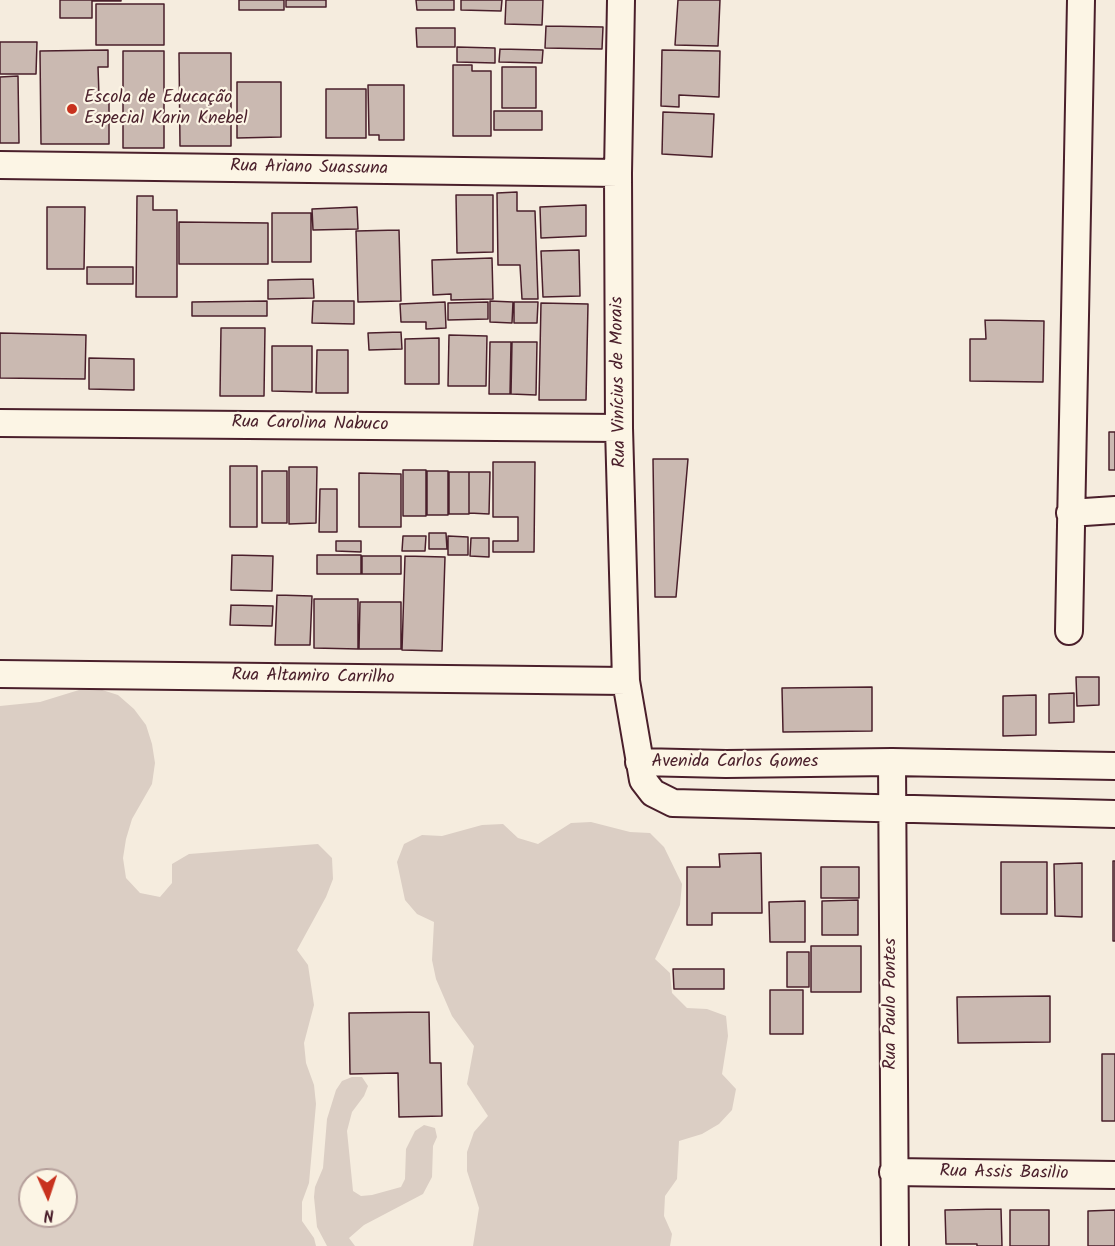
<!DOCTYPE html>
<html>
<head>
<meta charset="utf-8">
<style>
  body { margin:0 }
  #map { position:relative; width:1115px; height:1246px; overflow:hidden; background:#f5ecde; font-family:Kalam,sans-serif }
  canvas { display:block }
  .north { position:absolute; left:18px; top:1168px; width:60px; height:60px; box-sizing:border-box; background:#fcf5e5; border:2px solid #b59f9b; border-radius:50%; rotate:177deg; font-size:16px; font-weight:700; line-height:24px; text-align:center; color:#4a1f2b }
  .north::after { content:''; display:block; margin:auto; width:21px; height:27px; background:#c8321e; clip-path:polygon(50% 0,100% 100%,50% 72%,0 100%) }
</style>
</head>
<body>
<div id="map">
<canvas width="1115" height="1246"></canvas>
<div class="north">N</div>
</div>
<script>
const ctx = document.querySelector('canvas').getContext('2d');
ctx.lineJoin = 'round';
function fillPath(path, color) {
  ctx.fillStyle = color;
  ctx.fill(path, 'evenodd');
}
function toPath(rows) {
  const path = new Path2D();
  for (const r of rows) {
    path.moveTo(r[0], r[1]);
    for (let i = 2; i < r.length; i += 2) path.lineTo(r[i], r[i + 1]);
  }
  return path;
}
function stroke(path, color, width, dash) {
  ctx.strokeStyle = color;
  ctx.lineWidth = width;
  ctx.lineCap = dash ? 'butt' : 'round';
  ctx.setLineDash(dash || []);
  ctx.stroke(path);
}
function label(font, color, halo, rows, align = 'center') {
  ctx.font = font + ' Kalam,sans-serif';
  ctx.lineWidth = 4.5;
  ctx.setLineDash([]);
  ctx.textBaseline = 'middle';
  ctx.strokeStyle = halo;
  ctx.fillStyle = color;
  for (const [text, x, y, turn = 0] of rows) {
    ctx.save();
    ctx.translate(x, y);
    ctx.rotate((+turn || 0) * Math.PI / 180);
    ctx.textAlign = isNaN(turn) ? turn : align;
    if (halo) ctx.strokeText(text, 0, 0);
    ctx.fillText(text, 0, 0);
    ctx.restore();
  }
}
fillPath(toPath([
  [99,689,118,695,134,709,146,725,152,744,155,763,152,784,132,819,126,839,123,858,126,878,140,893,160,897,172,883,172,864,189,854,318,844,332,858,333,879,326,897,297,950,308,965,314,1005,304,1043,306,1063,314,1085,316,1104,309,1183,302,1202,302,1221,314,1238,316,1246,0,1246,0,706,40,702,79,690],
  [30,1180,66,1180,66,1216,30,1216],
  [591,822,630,832,650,833,664,847,682,884,680,905,655,959,670,973,672,993,687,1008,707,1009,726,1016,728,1036,722,1074,736,1089,732,1110,719,1124,702,1134,679,1141,677,1179,665,1196,664,1216,672,1234,670,1246,473,1246,479,1208,467,1171,467,1152,474,1132,488,1116,467,1084,474,1046,452,1016,436,979,432,960,434,922,417,914,405,900,397,862,404,844,422,835,442,836,482,825,503,824,518,838,538,844,571,823],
  [352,1077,362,1077,368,1086,364,1096,352,1112,347,1131,353,1191,361,1196,372,1195,401,1187,405,1179,406,1149,415,1131,424,1125,435,1128,437,1137,433,1146,432,1177,423,1194,364,1225,349,1238,355,1246,327,1246,317,1227,314,1197,315,1187,323,1168,327,1119,336,1090,342,1081]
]), '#dbcec4');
const building = toPath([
  [60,0,121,0,121,1,92,1,92,18,60,18,60,0],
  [239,0,284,0,284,10,239,10,239,0],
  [286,0,326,0,326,7,286,7,286,0],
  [416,0,454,0,454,10,417,10,416,0],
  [461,0,502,0,501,11,461,10,461,0],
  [506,0,543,0,542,25,505,24,506,0],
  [678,0,720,0,718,46,675,45,678,0],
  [96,4,164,4,164,45,96,45,96,4],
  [546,26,603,27,602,49,545,48,546,26],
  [416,28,455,28,455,47,417,47,416,28],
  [0,42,37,42,36,74,0,74,0,42],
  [457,47,495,48,495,63,457,62,457,47],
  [500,49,543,50,542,63,499,62,500,49],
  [108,50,108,67,98,67,99,96,109,96,109,144,41,144,40,51,108,50],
  [662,50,720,51,719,97,679,95,679,107,661,106,662,50],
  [123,51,164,51,164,148,123,148,123,51],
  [179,53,231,53,231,146,180,146,179,53],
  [453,65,472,65,472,71,491,71,491,136,453,136,453,65],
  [502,67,536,67,536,108,502,108,502,67],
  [18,76,19,143,0,143,0,77,18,76],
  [237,82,281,82,281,137,237,138,237,82],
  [368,85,404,85,404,140,379,140,379,135,369,135,368,85],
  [326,89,366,89,366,138,326,138,326,89],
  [494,111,542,111,542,130,494,130,494,111],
  [663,112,714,114,712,157,662,154,663,112],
  [517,192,517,211,535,211,538,299,522,299,520,265,498,265,497,193,517,192],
  [456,195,493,195,493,252,457,253,456,195],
  [137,196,153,196,153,210,177,210,177,297,136,297,137,196],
  [586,205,586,236,541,238,540,207,586,205],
  [47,207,85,207,84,269,47,269,47,207],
  [357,207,358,229,313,230,312,209,357,207],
  [272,213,311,213,311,262,272,262,272,213],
  [179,222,268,223,268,264,179,264,179,222],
  [399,230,401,301,358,302,356,231,399,230],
  [579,250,580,296,543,297,541,251,579,250],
  [492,258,493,299,451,300,451,294,433,295,432,260,492,258],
  [87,267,133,267,133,284,87,284,87,267],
  [313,279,314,298,268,299,268,280,313,279],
  [267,301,267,316,192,316,192,302,267,301],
  [313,301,354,301,354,324,312,323,313,301],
  [490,301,513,302,512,323,490,322,490,301],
  [445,302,446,328,426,329,426,322,401,322,400,304,445,302],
  [488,302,488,319,448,320,448,303,488,302],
  [514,302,538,302,537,323,514,323,514,302],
  [541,303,588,304,586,400,539,400,541,303],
  [985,320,1044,321,1043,382,970,381,970,339,986,339,985,320],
  [221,328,265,328,264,396,220,396,221,328],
  [401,332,402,349,369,350,368,333,401,332],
  [0,333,86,335,85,379,0,378,0,333],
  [449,335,487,336,486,386,448,386,449,335],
  [439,338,439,384,405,384,405,339,439,338],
  [490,342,511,342,510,394,489,394,490,342],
  [512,342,537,342,536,395,511,394,512,342],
  [272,346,312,346,312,392,272,391,272,346],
  [317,350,348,350,348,393,316,393,317,350],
  [89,358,134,359,134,390,89,389,89,358],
  [1109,432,1115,432,1115,470,1109,470,1109,432],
  [653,459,688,459,676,597,655,597,653,459],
  [493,462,535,462,534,552,493,552,493,541,518,541,518,517,493,517,493,462],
  [230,466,257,466,257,527,230,527,230,466],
  [289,467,317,467,316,523,289,524,289,467],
  [403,470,426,470,426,516,403,516,403,470],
  [262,471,287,471,287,523,262,523,262,471],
  [427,471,448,471,448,515,427,515,427,471],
  [449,472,469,472,469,514,449,514,449,472],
  [469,472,490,472,489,514,469,513,469,472],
  [359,473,401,474,401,527,359,527,359,473],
  [320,489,337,489,337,532,319,532,320,489],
  [429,533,446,533,447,549,429,549,429,533],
  [403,536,426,536,425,551,402,551,403,536],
  [448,536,468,537,468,555,448,555,448,536],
  [471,538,489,538,489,557,470,556,471,538],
  [336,541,361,541,361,552,336,551,336,541],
  [232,555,273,556,272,591,231,590,232,555],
  [317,555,361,555,361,574,317,574,317,555],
  [362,556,401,556,401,574,362,574,362,556],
  [405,556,445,557,442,651,402,650,405,556],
  [277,595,312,596,310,645,275,645,277,595],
  [314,599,358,599,358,649,314,648,314,599],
  [360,602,401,602,401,649,359,649,360,602],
  [231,605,273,606,272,626,230,625,231,605],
  [1076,677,1099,677,1099,705,1077,706,1076,677],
  [872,687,872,731,783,732,782,688,872,687],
  [1074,693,1074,722,1049,723,1049,694,1074,693],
  [1036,695,1036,735,1003,736,1003,696,1036,695],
  [761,853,762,913,712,913,712,925,687,925,687,867,720,867,719,854,761,853],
  [1113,861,1115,861,1115,941,1113,941,1113,861],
  [1001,862,1047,862,1047,914,1001,914,1001,862],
  [1082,863,1082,917,1055,916,1054,864,1082,863],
  [821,867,859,867,859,898,821,898,821,867],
  [858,900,858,935,822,935,822,901,858,900],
  [805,901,805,942,770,942,769,902,805,901],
  [811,946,861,946,861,992,811,992,811,946],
  [787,952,809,952,809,987,787,987,787,952],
  [673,969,724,969,724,989,674,989,673,969],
  [770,990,803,990,803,1034,770,1034,770,990],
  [1050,996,1050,1042,958,1043,957,997,1050,996],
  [429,1012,430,1063,441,1063,442,1116,399,1117,398,1073,350,1074,349,1013,429,1012],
  [1102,1054,1115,1054,1115,1121,1102,1121,1102,1054],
  [1001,1209,1002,1246,977,1246,977,1244,946,1244,945,1210,1001,1209],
  [1010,1210,1049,1210,1049,1246,1010,1246,1010,1210],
  [1115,1210,1115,1246,1088,1246,1088,1211,1115,1210]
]);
fillPath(building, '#cab9b1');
stroke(building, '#4a1f2b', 1.5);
const minor = toPath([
  [621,0,618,173,619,428,626,681,643,780,653,793,673,803,1115,814],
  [0,165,618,173],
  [0,423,619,428],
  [1070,513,1115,510],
  [1069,631,1081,0],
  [0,674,626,681],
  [639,762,726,764,892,762,1115,766],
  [892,762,895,1246],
  [893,1172,1115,1175]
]);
stroke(minor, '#4a1f2b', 30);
stroke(minor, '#fcf5e5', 26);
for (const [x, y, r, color] of [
  [72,109,6,"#c8321e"]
]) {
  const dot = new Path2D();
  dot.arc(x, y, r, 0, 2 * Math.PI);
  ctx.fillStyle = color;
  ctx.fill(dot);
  stroke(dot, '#fcf5e5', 2);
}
label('18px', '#4a1f2b', '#fcf5e5', [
  ["Escola de Educação",84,99],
  ["Especial Karin Knebel",84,120]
], 'left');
label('18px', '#4a1f2b', '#fcf5e5', [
  ["Rua Ariano Suassuna",309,169,1],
  ["Rua Vinícius de Morais",620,382,-91],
  ["Rua Carolina Nabuco",310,425,1],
  ["Rua Altamiro Carrilho",313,678,1],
  ["Avenida Carlos Gomes",735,763],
  ["Rua Paulo Pontes",892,1004,-90],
  ["Rua Assis Basilio",1004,1174,1]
]);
</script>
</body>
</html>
